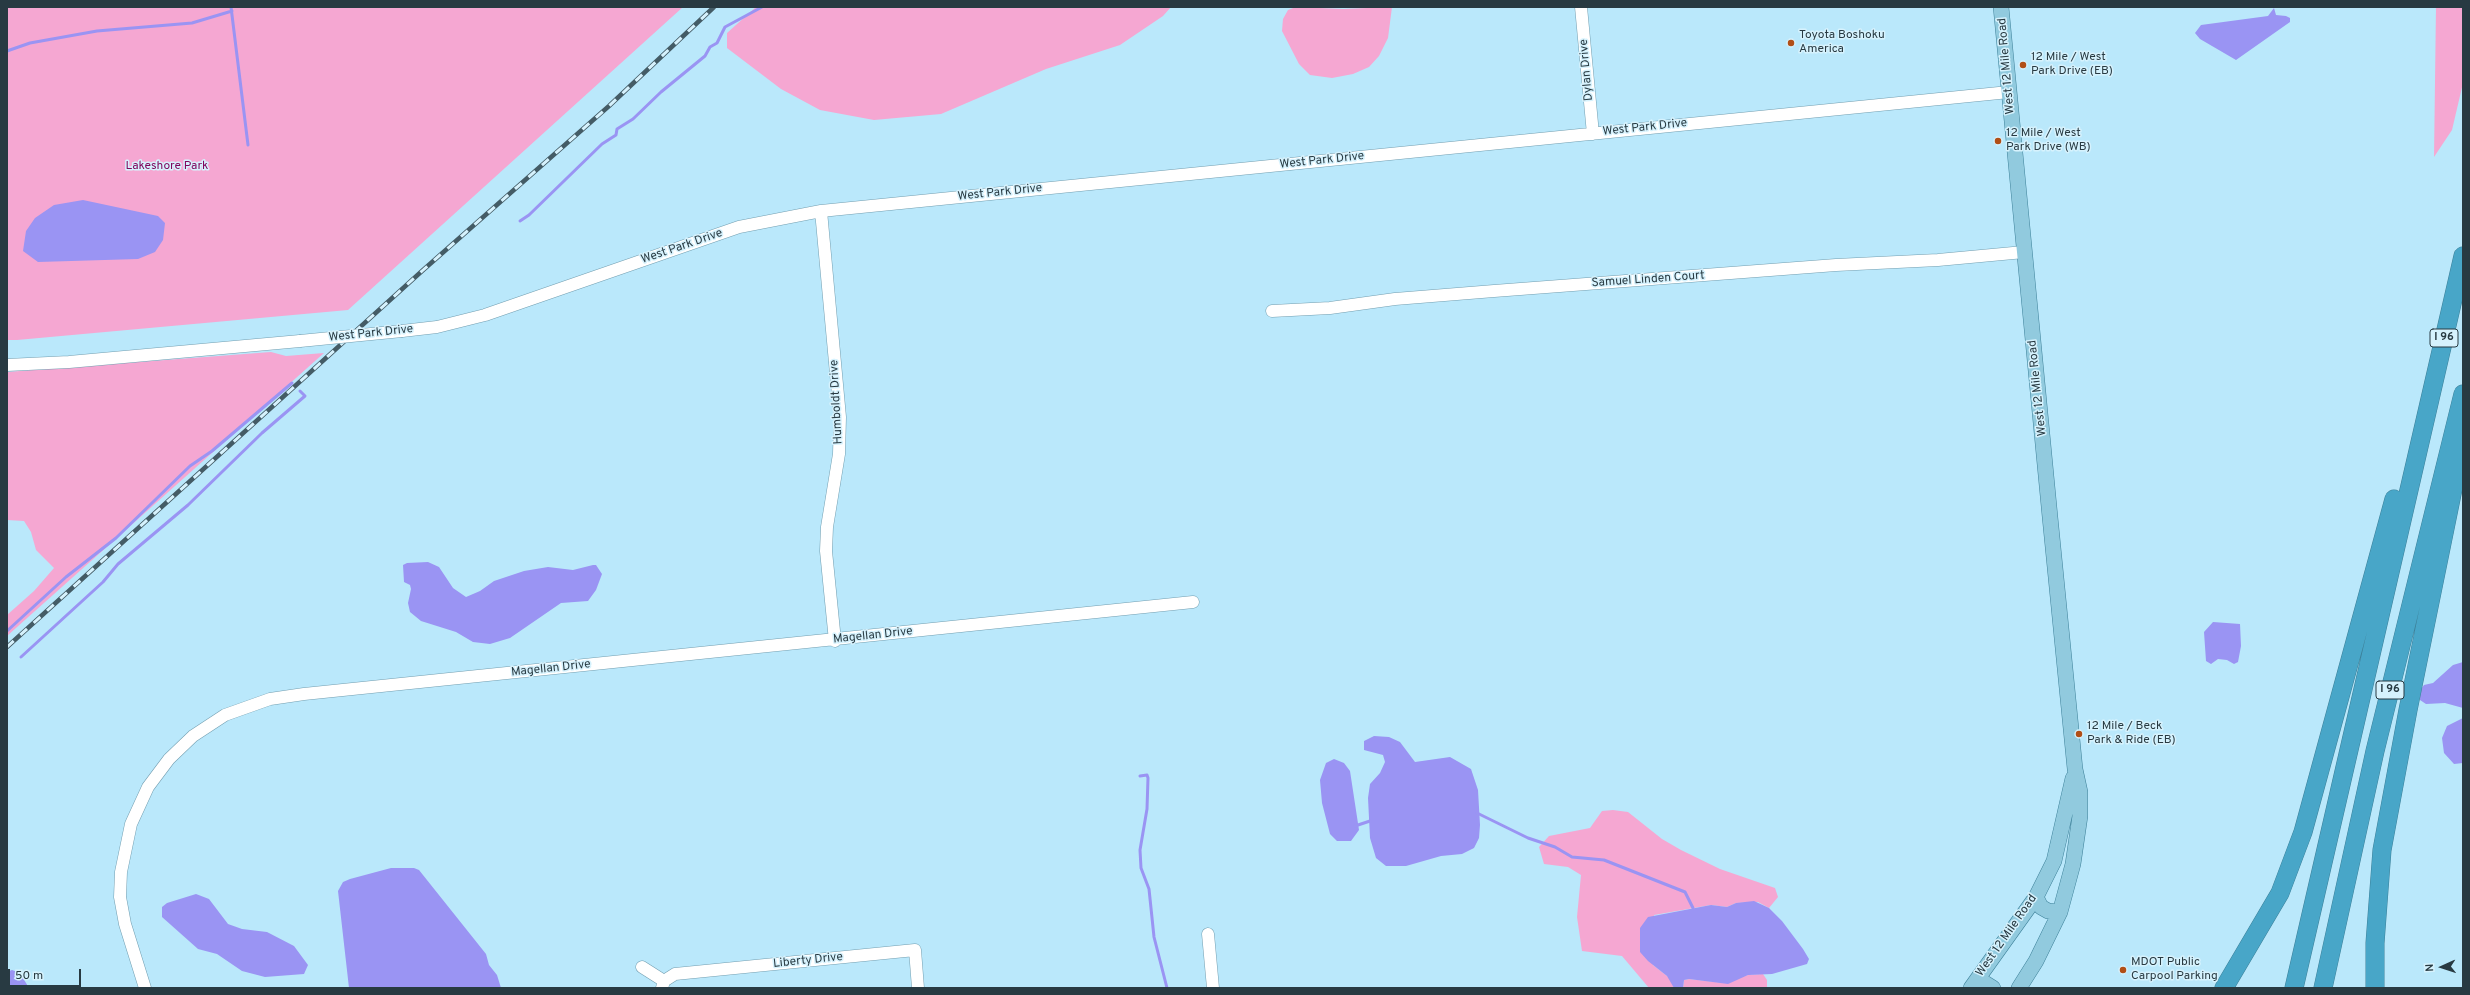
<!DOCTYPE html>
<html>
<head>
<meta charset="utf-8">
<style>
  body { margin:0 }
  #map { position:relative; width:2470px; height:995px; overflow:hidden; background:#bae8fb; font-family:Overpass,sans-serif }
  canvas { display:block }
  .frame { position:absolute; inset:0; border:8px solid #283a42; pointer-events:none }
  .north { position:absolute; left:2422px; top:947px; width:40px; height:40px; -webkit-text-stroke:3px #d6f2fd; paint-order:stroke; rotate:267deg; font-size:11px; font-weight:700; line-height:16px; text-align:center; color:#283a42 }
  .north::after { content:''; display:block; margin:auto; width:14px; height:18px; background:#283a42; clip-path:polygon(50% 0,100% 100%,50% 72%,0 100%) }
  .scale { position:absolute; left:8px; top:969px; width:73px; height:18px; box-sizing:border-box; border:2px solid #283a42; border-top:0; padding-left:5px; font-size:12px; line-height:14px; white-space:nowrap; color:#283a42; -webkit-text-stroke:3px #d6f2fd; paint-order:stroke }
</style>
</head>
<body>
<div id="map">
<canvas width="2470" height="995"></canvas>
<div class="frame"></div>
<div class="north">N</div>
<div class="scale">50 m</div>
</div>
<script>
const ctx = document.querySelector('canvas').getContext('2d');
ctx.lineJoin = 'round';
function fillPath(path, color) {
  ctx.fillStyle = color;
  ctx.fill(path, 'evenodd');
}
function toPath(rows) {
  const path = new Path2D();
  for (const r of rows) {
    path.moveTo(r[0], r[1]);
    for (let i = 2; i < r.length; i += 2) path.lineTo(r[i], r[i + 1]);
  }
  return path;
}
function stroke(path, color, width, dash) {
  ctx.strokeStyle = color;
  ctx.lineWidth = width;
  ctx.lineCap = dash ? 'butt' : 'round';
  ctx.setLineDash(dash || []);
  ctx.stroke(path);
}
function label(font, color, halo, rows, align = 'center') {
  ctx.font = font + ' Overpass,sans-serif';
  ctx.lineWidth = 3;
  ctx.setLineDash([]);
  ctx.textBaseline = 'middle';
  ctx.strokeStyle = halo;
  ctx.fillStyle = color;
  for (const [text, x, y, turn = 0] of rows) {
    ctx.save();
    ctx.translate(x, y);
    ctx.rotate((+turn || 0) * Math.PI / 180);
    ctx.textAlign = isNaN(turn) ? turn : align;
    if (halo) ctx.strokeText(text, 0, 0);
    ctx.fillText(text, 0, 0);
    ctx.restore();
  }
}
fillPath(toPath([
  [7,7,683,7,348,310,17,340,7,340],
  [756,7,1171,7,1163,16,1120,45,1046,69,941,114,874,120,820,110,781,89,727,48,727,33],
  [1296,7,1343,9,1392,7,1388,38,1379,56,1369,67,1353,74,1332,78,1310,75,1299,64,1282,31,1283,19,1288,10],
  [2436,7,2463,7,2463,83,2452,130,2434,157],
  [271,352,286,356,324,353,7,636,7,615,34,591,54,568,36,550,31,532,24,521,7,520,7,372],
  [1613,810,1628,812,1662,839,1681,850,1720,869,1775,888,1778,897,1769,908,1758,902,1736,903,1727,907,1711,905,1654,915,1653,965,1671,979,1674,988,1649,988,1622,956,1582,951,1577,917,1581,875,1568,867,1544,864,1539,847,1549,836,1590,828,1602,811],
  [1763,974,1767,980,1767,988,1683,988,1684,980,1689,979,1724,983,1748,975]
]), '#f5a7d2');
fillPath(toPath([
  [2274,8,2276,15,2286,16,2290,18,2290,22,2236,60,2200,39,2195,33,2201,25,2268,16],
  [83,200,158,216,165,223,163,240,155,252,138,259,38,262,23,251,26,231,35,218,54,205],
  [428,562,439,567,453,588,466,597,480,591,494,581,524,571,548,567,573,570,593,565,596,565,602,574,596,590,588,601,561,603,510,638,490,644,473,642,456,632,421,621,410,612,408,603,411,589,410,585,404,582,403,565,407,563],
  [2213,622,2240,624,2241,646,2238,662,2234,664,2227,660,2218,659,2211,664,2206,661,2204,632],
  [2463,662,2463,708,2445,703,2426,704,2420,700,2419,692,2424,685,2433,683,2453,665],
  [2463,718,2463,763,2454,764,2444,753,2442,738,2447,726],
  [1374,736,1389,737,1400,742,1415,762,1450,757,1471,769,1478,790,1480,825,1479,838,1474,848,1462,854,1441,856,1406,866,1386,866,1376,858,1370,838,1368,798,1370,784,1380,773,1385,762,1383,755,1364,750,1364,741],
  [1334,759,1344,763,1350,771,1359,830,1351,841,1337,841,1330,834,1322,803,1320,780,1326,763],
  [391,868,414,868,419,870,486,954,489,965,497,975,501,988,349,988,338,891,343,882,350,879],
  [196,894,209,899,228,924,242,929,267,932,294,946,308,965,304,974,265,977,242,971,217,954,198,949,162,917,162,907,167,903],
  [1754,901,1769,908,1782,921,1803,949,1809,959,1807,964,1772,974,1748,975,1728,984,1689,979,1684,980,1683,988,1674,988,1667,976,1648,961,1640,952,1640,928,1648,917,1711,905,1727,907,1736,903],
  [12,970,20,973,29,988,7,988,7,972]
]), '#9a94f3');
stroke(toPath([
  [231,7,248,145],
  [7,51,30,43,97,31,192,23,232,11],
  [520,221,529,215,602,144,616,135,617,129,633,119,661,92,705,56,710,47,717,43,725,27,762,7],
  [7,631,66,577,116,538,190,466,212,451,292,383],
  [21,657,103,582,118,564,188,505,262,433,305,396,300,391],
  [1140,776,1147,775,1148,778,1147,809,1140,850,1141,868,1149,889,1154,937,1167,988],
  [1477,813,1528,838,1555,847,1572,857,1604,860,1685,892,1693,908],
  [1355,826,1370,821]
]), '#9a94f3', 3);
const minor = toPath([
  [1581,7,1593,134],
  [821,211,840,417,839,454,827,527,826,551,835,641],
  [1272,311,1330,308,1395,299,1494,291,1836,265,1938,260,2024,252],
  [402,331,437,327,485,315,739,227,821,211,2009,92],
  [7,365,69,362,300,341],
  [1208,934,1213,988],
  [642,967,664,981],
  [145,988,125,924,120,897,121,872,131,824,148,787,169,759,193,736,225,715,270,699,304,694,1193,602],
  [662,988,664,981,675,974,915,950,918,988]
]);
const major = toPath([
  [2001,7,2050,517,2075,769,2080,792,2080,816,2073,864,2060,912,2036,961,2019,988],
  [2036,897,2041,907,2048,911,2060,912],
  [1976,981,1985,983,1993,988],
  [1971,988,2036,897,2054,861,2073,778]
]);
const highway = toPath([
  [2224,988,2280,893,2303,832,2394,499],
  [2294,988,2463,256],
  [2323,988,2375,751,2463,394],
  [2375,988,2375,943,2382,850,2408,710,2463,440]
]);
stroke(minor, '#729eb0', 13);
stroke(major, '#3d8099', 16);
stroke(highway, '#3d8099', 19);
stroke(minor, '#fff', 12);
stroke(major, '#91cade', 15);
stroke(highway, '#48a6c8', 18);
const rail = toPath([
  [7,647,422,271,609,106,714,7]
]);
stroke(rail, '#445c66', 4.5);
stroke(rail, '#d6f2fd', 3, [9]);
const minorBridge = toPath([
  [300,341,402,331]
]);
stroke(minorBridge, '#729eb0', 13, []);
stroke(minorBridge, '#fff', 12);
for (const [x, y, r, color] of [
  [1791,43,4,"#b14e16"],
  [2023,65,4,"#b14e16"],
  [1998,141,4,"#b14e16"],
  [2079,734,4,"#b14e16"],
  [2123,970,4,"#b14e16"]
]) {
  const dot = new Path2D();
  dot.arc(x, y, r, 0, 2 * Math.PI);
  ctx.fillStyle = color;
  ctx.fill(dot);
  stroke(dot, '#d6f2fd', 1.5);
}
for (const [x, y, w] of [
  [2444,338,28],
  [2390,690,28]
]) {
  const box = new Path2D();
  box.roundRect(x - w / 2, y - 9, w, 18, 3);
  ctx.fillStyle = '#d6f2fd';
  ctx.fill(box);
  stroke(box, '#283a42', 1);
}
label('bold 11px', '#283a42', null, [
  ["I 96",2444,338],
  ["I 96",2390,690]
]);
label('12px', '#283a42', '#d6f2fd', [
  ["Toyota Boshoku",1799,36],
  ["America",1799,50],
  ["12 Mile / West",2031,58],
  ["Park Drive (EB)",2031,72],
  ["12 Mile / West",2006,134],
  ["Park Drive (WB)",2006,148],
  ["12 Mile / Beck",2087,727],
  ["Park & Ride (EB)",2087,741],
  ["MDOT Public",2131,963],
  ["Carpool Parking",2131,977]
], 'left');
label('12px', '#283a42', '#d6f2fd', [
  ["West 12 Mile Road",2007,66,-95],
  ["Dylan Drive",1587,70,-95],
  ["West Park Drive",1645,128,-6],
  ["West Park Drive",1322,161,-6],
  ["West Park Drive",1000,193,-6],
  ["West Park Drive",682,247,-19],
  ["Samuel Linden Court",1648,280,-4],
  ["West Park Drive",371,334,-6],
  ["West 12 Mile Road",2038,388,-96],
  ["Humboldt Drive",837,402,-93],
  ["Magellan Drive",873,636,-6],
  ["Magellan Drive",551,669,-6],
  ["West 12 Mile Road",2007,936,-55],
  ["Liberty Drive",808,961,-6]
]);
label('12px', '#81065d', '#d6f2fd', [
  ["Lakeshore Park",167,167]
]);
</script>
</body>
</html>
